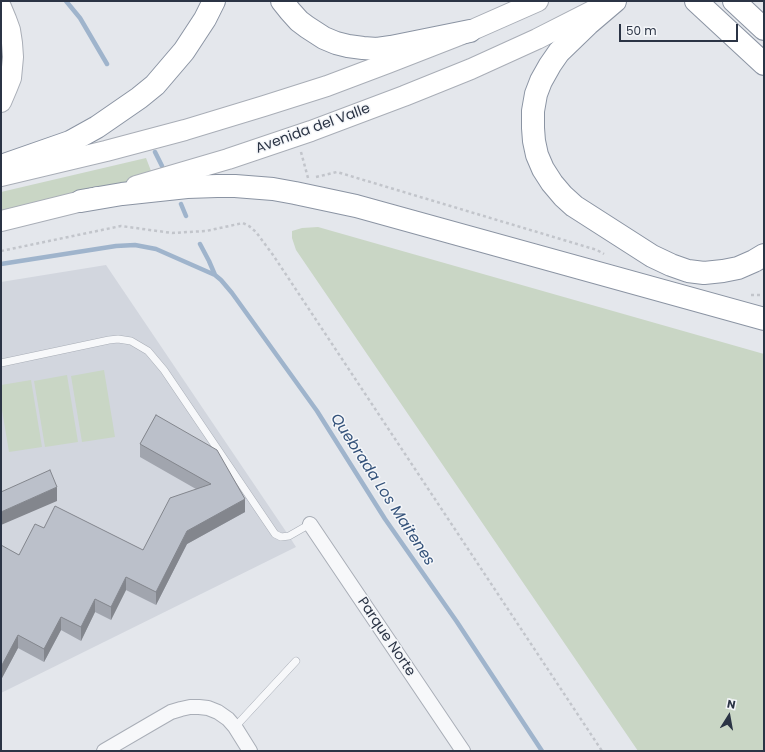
<!DOCTYPE html>
<html>
<head>
<meta charset="utf-8">
<style>
  body { margin:0 }
  #map { position:relative; width:765px; height:752px; overflow:hidden; background:#e4e7ec; font-family:Poppins,sans-serif }
  canvas { display:block }
  .frame { position:absolute; inset:0; border:2px solid #2b3445; pointer-events:none }
  .north { position:absolute; left:709px; top:696px; width:40px; height:40px; -webkit-text-stroke:3px #f4f6f9; paint-order:stroke; rotate:11deg; font-size:11px; font-weight:700; line-height:16px; text-align:center; color:#2b3445 }
  .north::after { content:''; display:block; margin:auto; width:14px; height:18px; background:#2b3445; clip-path:polygon(50% 0,100% 100%,50% 72%,0 100%) }
  .scale { position:absolute; left:619px; top:24px; width:119px; height:18px; box-sizing:border-box; border:2px solid #2b3445; border-top:0; padding-left:5px; font-size:12px; line-height:14px; white-space:nowrap; color:#2b3445; -webkit-text-stroke:3px #f4f6f9; paint-order:stroke }
</style>
</head>
<body>
<div id="map">
<canvas width="765" height="752"></canvas>
<div class="frame"></div>
<div class="north">N</div>
<div class="scale">50 m</div>
</div>
<script>
const ctx = document.querySelector('canvas').getContext('2d');
ctx.lineJoin = 'round';
function fillPath(path, color) {
  ctx.fillStyle = color;
  ctx.fill(path, 'evenodd');
}
function toPath(rows) {
  const path = new Path2D();
  for (const r of rows) {
    path.moveTo(r[0], r[1]);
    for (let i = 2; i < r.length; i += 2) path.lineTo(r[i], r[i + 1]);
  }
  return path;
}
function stroke(path, color, width, dash) {
  ctx.strokeStyle = color;
  ctx.lineWidth = width;
  ctx.lineCap = dash ? 'butt' : 'round';
  ctx.setLineDash(dash || []);
  ctx.stroke(path);
}
function label(font, color, halo, rows, align = 'center') {
  ctx.font = font + ' Poppins,sans-serif';
  ctx.lineWidth = 3;
  ctx.setLineDash([]);
  ctx.textBaseline = 'middle';
  ctx.strokeStyle = halo;
  ctx.fillStyle = color;
  for (const [text, x, y, turn = 0] of rows) {
    ctx.save();
    ctx.translate(x, y);
    ctx.rotate((+turn || 0) * Math.PI / 180);
    ctx.textAlign = isNaN(turn) ? turn : align;
    if (halo) ctx.strokeText(text, 0, 0);
    ctx.fillText(text, 0, 0);
    ctx.restore();
  }
}
fillPath(toPath([
  [106,265,289,536,296,547,1,693,1,282]
]), '#d2d6de');
fillPath(toPath([
  [146,158,153,176,1,216,1,192],
  [318,227,764,354,764,751,638,751,296,250,292,238,292,231,302,228],
  [104,370,115,437,82,442,71,376],
  [67,375,78,442,45,447,34,381],
  [31,380,42,447,9,452,1,404,1,385]
]), '#c9d6c5');
stroke(toPath([
  [66,1,80,18,107,64],
  [155,152,162,166],
  [181,204,186,216],
  [200,244,209,261,215,275,221,280,232,293,317,411,385,519,457,622,542,751],
  [1,264,116,246,135,245,156,249,215,275]
]), '#9fb4cc', 4.5);
const lane = toPath([
  [1,363,109,340,118,339,131,341,148,351,164,370,275,534,281,537,289,536,310,524],
  [235,727,296,661]
]);
const street = toPath([
  [310,524,463,751],
  [104,751,152,723,171,712,181,709,190,707,199,707,208,708,218,712,228,719,235,727,250,751]
]);
const secondary = toPath([
  [1,7,6,19,10,30,12,43,13,57,11,78,7,88,1,102],
  [1,176,106,151,185,130,264,106,327,86,388,63,470,31,538,1],
  [136,186,228,159,311,131,404,96,471,69,537,39,602,6],
  [1,221,98,197]
]);
const highway = toPath([
  [282,1,290,11,299,21,307,27,324,38,336,43,348,46,363,48,377,49,391,47,470,31],
  [615,1,588,24,559,52,550,65,541,81,536,94,533,111,533,128,534,141,537,155,543,169,552,183,563,196,574,206,652,256,671,265,688,271,704,273,723,271,738,268,754,261,764,255],
  [696,1,764,64],
  [734,1,764,29],
  [1,166,70,142,97,127,139,98,155,85,184,51,205,19,214,1],
  [81,201,122,194,187,187,217,186,235,186,273,189,295,193,356,206,764,319]
]);
stroke(lane, '#a9aeb7', 8);
stroke(street, '#a9aeb7', 16);
stroke(secondary, '#a9aeb7', 22);
stroke(highway, '#8b94a3', 24);
stroke(toPath([
  [301,152,308,178],
  [316,177,337,172,597,250,604,254],
  [1,251,121,226,172,233,206,231,243,223,249,226,256,232,273,255,602,751],
  [751,295,764,295]
]), '#c2c5cb', 2.5, [3, 3]);
stroke(lane, '#f7f8fa', 7);
stroke(street, '#f7f8fa', 14);
stroke(secondary, '#fff', 20);
stroke(highway, '#fff', 22);
fillPath(toPath([
  [156,415,245,512,187,544,156,605,126,590,111,620,95,612,81,641,61,630,44,662,18,648,2,678,1,677,1,536,1,546,19,555,44,528,143,550,196,489,140,457,140,444]
]), '#a1a5ae');
fillPath(toPath([
  [57,487,57,501,1,525,1,512],
  [245,499,245,512,187,544,156,605,156,592,187,531],
  [126,577,126,590,111,620,111,607],
  [95,599,95,612,81,641,81,627],
  [61,617,61,630,44,662,44,649],
  [18,635,18,648,2,678,2,665]
]), '#83868d');
const building = toPath([
  [156,415,217,450,245,499,187,531,156,592,126,577,111,607,95,599,81,627,61,617,44,649,18,635,2,665,1,664,1,545,19,555,35,524,44,528,55,506,143,550,170,498,211,484,140,444,156,415],
  [50,470,57,487,1,512,1,492,50,470]
]);
fillPath(building, '#bbc0ca');
stroke(building, '#83868d', 1);
label('14px', '#2b3445', '#f4f6f9', [
  ["Avenida del Valle",313,129,-20],
  ["Parque Norte",386,637,56]
]);
label('italic 15px', '#34527a', '#f4f6f9', [
  ["Quebrada Los Maitenes",382,490,57]
]);
</script>
</body>
</html>
